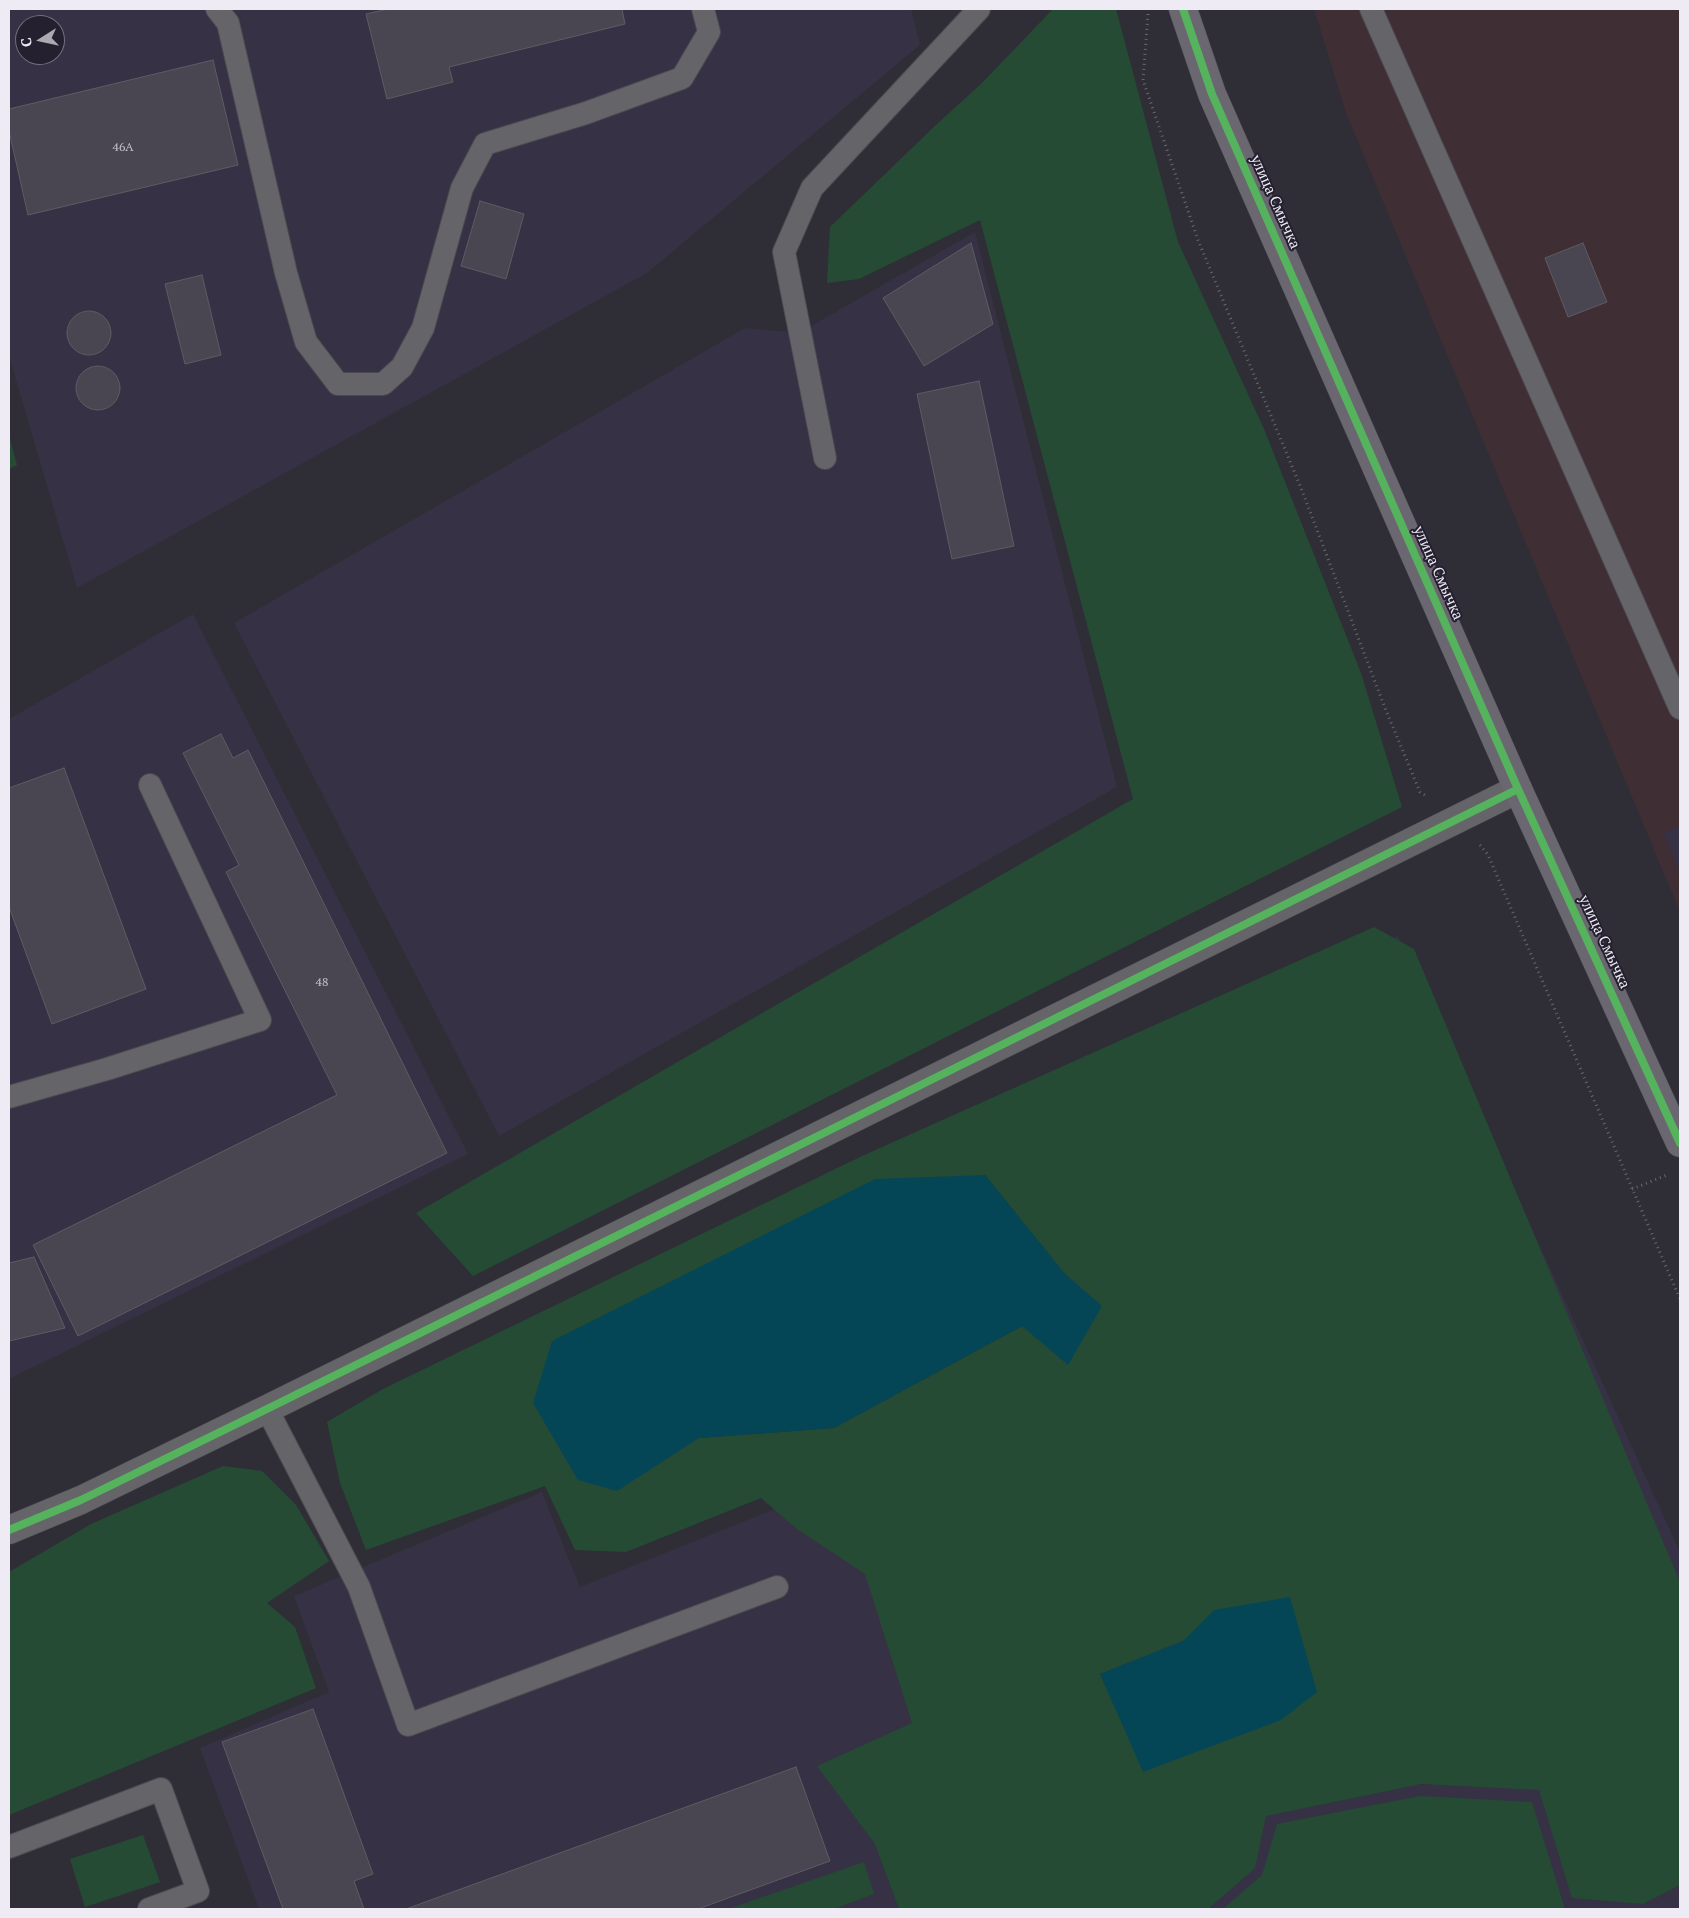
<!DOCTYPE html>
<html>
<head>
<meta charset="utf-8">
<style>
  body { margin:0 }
  #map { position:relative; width:1689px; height:1918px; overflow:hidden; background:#2f2e36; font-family:"PT Serif",serif }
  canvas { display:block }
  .frame { position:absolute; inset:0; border:10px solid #eeebf5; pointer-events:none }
  .north { position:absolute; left:15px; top:15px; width:50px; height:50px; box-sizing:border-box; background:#25202f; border:1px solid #75717e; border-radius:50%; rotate:260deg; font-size:14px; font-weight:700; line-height:20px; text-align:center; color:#eeebf5 }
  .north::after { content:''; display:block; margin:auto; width:18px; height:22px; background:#aba9b2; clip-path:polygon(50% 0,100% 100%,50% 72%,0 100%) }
</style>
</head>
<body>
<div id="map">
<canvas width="1689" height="1918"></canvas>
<div class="frame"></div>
<div class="north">С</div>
</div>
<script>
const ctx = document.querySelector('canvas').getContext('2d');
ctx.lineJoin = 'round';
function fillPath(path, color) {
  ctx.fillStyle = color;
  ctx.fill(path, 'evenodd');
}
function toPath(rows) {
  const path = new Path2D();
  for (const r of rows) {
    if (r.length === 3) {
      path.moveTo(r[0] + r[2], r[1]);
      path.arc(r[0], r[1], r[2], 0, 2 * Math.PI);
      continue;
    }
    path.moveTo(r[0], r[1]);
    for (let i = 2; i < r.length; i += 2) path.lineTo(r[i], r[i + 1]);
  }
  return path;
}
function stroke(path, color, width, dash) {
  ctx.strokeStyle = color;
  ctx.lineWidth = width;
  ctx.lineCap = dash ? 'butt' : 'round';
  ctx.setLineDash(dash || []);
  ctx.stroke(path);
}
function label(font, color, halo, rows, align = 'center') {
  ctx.font = font + ' "PT Serif",serif';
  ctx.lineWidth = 4;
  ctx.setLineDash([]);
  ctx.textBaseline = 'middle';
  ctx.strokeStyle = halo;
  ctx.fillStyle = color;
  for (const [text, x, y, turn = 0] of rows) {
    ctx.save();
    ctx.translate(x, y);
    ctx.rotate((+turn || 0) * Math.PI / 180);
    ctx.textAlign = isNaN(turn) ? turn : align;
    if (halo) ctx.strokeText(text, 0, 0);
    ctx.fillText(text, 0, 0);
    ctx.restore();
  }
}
fillPath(toPath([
  [1314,9,1680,9,1680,912,1346,113]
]), '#3f2e33');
fillPath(toPath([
  [9,9,911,9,920,45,647,273,77,588,9,356],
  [25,25,55,25,55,55,25,55],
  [975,232,1117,787,499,1136,234,623,745,328,799,333],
  [193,614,468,1154,9,1379,9,719],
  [1680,826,1680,871,1663,834],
  [1398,936,1680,1552,1680,1909,259,1909,200,1748,329,1692,294,1596,542,1492,580,1587,1055,1397,1048,1100]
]), '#363144');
fillPath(toPath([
  [1053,9,1116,9,1178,242,1264,429,1361,673,1402,807,473,1276,416,1213,1133,799,980,220,859,279,827,283,830,227,937,124,982,83],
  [9,435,17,465,9,469],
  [1374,927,1414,949,1680,1582,1680,1885,1643,1904,1572,1898,1539,1790,1421,1784,1266,1816,1255,1868,1208,1909,899,1909,875,1844,817,1766,912,1723,865,1574,797,1529,761,1498,626,1552,575,1550,545,1486,366,1550,340,1483,327,1422,383,1389,862,1156],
  [985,1175,1065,1274,1102,1306,1022,1326,834,1428,699,1438],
  [1183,1641,1144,1772,1100,1674],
  [223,1466,262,1471,296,1505,329,1561,267,1603,295,1627,316,1688,9,1815,9,1572,91,1524],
  [1420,1796,1532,1802,1565,1909,1223,1909,1262,1875,1277,1824],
  [143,1835,160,1882,85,1907,70,1859],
  [864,1862,874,1894,834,1909,728,1909]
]), '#254b35');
fillPath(toPath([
  [985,1175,1065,1274,1102,1306,1068,1365,1022,1326,834,1428,699,1438,617,1491,578,1480,533,1403,552,1341,875,1179],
  [1290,1597,1317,1692,1281,1720,1143,1772,1100,1674,1183,1641,1214,1610]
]), '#054656');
const building = toPath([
  [388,9,622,9,625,24,449,67,453,82,387,99,366,14,388,9],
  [213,60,238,165,28,215,9,131,9,109,213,60],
  [480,201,524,214,506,279,461,266,480,201],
  [971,243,993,324,924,366,883,298,971,243],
  [1583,243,1607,302,1568,317,1545,258,1583,243],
  [202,275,221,355,185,364,165,284,202,275],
  [89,333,22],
  [98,388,22],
  [979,381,1014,546,952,559,917,394,979,381],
  [221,734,233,758,248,750,447,1153,78,1336,33,1245,337,1095,226,872,239,865,183,753,221,734],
  [64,768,146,989,52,1024,9,907,9,788,64,768],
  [34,1257,65,1328,9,1341,9,1263,34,1257],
  [313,1709,373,1874,354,1881,364,1909,283,1909,222,1742,313,1709],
  [796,1767,830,1861,698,1909,406,1909,796,1767]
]);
fillPath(building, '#494652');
stroke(building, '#5d5c63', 1);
const lane = toPath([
  [217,9,228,23,286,273,306,342,338,384,383,384,402,367,423,328,462,188,485,144,586,113,682,78,709,32,703,9],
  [1371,9,1680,708],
  [825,458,784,252,812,188,979,9],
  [9,1097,107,1069,260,1020,150,785],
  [267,1409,359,1587,408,1725,777,1587],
  [9,1847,161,1789,198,1891,149,1909]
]);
const street = toPath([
  [9,1530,81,1500,267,1409,1518,789]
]);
const secondary = toPath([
  [1183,9,1212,94,1518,789,1680,1143]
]);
stroke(lane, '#4c4951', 24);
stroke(street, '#4c4951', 29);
stroke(secondary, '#4c4951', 29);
stroke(toPath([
  [1148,14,1143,80,1198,240,1301,488,1385,708,1420,792,1428,797],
  [1480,845,1488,855,1680,1299],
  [1632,1189,1667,1175]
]), '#6a686e', 3, [1, 4]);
stroke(lane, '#656469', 22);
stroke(street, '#656469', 28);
stroke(secondary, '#6a6770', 28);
stroke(toPath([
  [1183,9,1212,94,1518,789,1680,1143],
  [9,1530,81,1500,267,1409,1518,789]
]), '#56b35d', 8);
label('12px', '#c5c2cc', null, [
  ["46А",123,148],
  ["48",322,983]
]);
label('15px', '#eeebf5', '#25202f', [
  ["улица Смычка",1275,202,66],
  ["улица Смычка",1438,573,66],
  ["улица Смычка",1604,942,65]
]);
</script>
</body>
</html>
